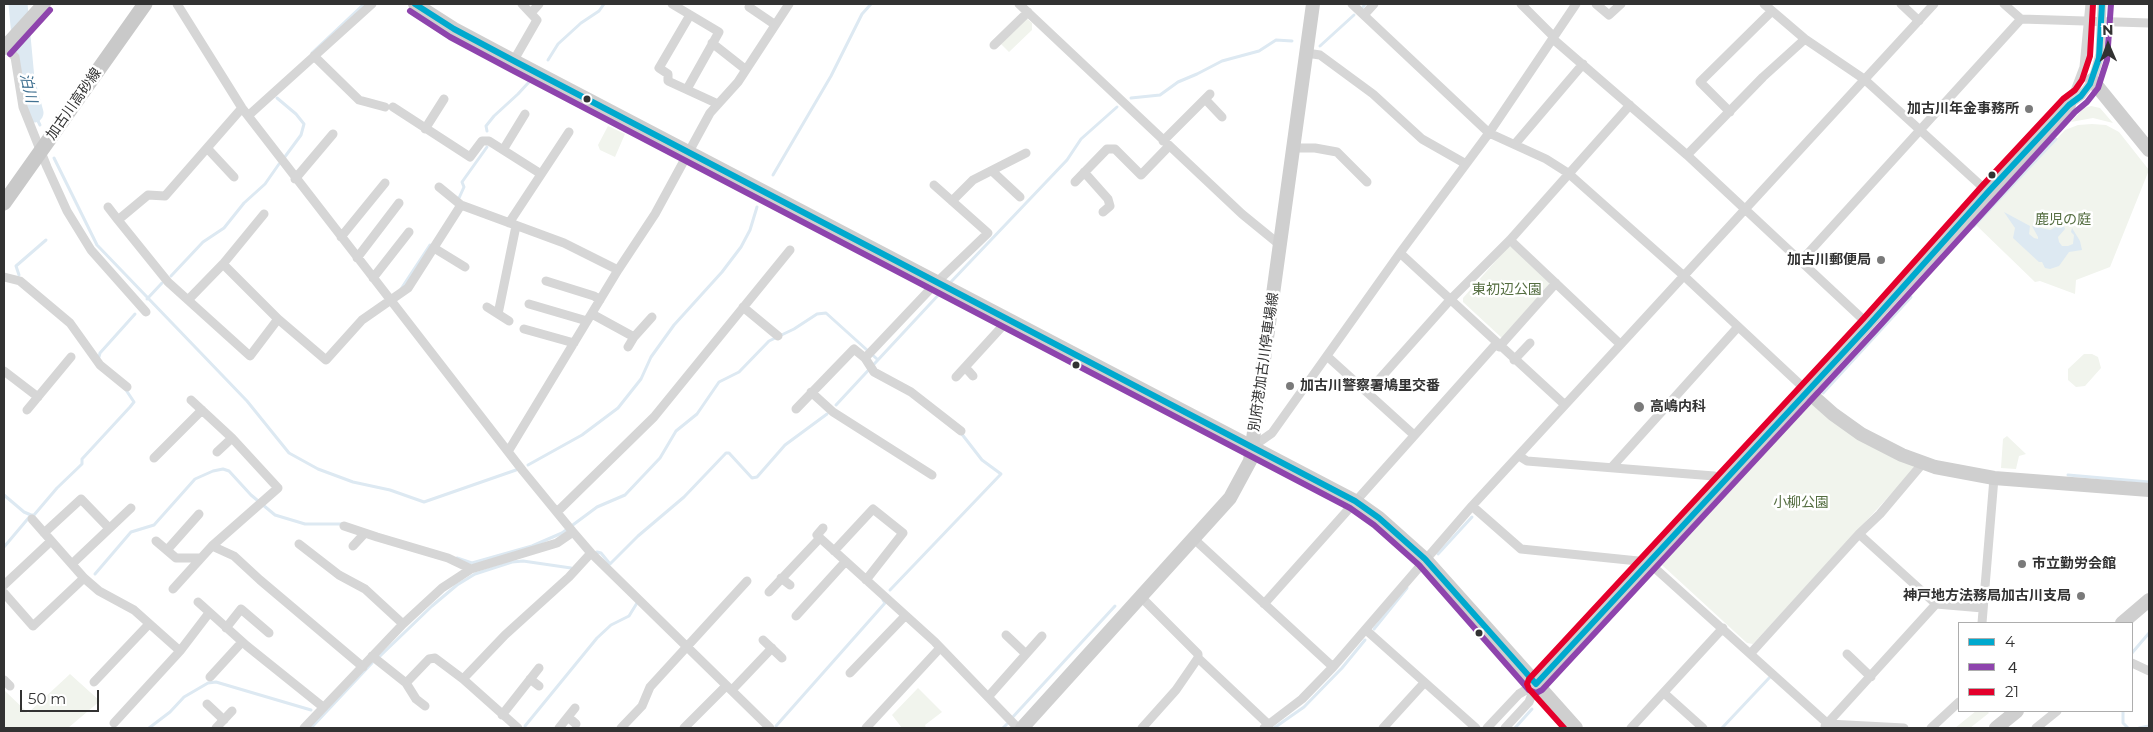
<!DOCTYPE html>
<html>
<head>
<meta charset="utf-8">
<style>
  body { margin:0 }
  #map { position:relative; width:2153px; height:732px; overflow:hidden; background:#fff; font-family:Montserrat,"Noto Sans JP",sans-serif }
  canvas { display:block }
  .frame { position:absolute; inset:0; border:5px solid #323232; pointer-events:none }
  .legend { position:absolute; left:1958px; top:622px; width:175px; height:90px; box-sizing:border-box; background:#fff; border:1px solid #adadad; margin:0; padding:6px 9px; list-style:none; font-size:15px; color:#323232 }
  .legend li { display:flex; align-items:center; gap:10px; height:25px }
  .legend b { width:25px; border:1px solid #adadad }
  .north { position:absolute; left:2083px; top:20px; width:50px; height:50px; -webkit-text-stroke:4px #fff; paint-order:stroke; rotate:359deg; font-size:14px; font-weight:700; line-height:20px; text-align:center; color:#323232 }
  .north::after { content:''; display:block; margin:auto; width:18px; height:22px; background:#323232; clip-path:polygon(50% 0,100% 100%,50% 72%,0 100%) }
  .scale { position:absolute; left:20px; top:690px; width:79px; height:22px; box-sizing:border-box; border:2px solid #323232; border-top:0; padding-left:6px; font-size:15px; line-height:18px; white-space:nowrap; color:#323232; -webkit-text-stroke:4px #fff; paint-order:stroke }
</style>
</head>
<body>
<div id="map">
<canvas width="2153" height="732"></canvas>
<div class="frame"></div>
<ul class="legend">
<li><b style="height:6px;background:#00a9ce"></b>4</li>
<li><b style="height:6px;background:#8e44ad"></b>４</li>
<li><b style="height:6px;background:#e4002b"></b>21</li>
</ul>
<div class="north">N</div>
<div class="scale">50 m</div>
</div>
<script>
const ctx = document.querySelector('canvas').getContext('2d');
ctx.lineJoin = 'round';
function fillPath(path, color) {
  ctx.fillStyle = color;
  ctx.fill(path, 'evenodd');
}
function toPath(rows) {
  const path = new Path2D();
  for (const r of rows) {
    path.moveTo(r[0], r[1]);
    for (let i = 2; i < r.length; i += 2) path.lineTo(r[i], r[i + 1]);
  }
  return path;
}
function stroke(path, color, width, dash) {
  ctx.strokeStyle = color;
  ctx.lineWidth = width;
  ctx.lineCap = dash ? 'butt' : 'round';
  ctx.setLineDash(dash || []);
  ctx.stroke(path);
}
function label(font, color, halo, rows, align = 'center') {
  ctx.font = font + ' Montserrat,"Noto Sans JP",sans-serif';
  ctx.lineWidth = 5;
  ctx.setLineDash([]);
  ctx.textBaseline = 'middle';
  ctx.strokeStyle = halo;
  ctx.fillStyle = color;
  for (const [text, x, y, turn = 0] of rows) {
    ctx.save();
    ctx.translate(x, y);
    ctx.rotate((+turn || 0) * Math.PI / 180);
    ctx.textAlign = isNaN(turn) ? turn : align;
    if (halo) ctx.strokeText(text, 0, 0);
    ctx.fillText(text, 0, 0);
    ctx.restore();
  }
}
fillPath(toPath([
  [1025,17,1032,23,1032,30,1009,52,1000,43],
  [2091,106,2100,108,2113,123,2093,118,2071,122,2084,108],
  [2092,124,2106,125,2119,132,2149,170,2110,267,2076,280,2075,294,2040,281,2035,282,1976,225,2065,130,2078,125],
  [608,126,625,134,615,157,600,150,598,145],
  [1508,247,1514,247,1551,283,1502,338,1463,302,1463,298],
  [2084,354,2092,354,2098,357,2101,368,2085,386,2076,387,2068,380,2068,369],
  [1810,403,1832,420,1913,464,1914,469,1753,644,1747,643,1662,565],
  [2007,436,2026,454,2019,456,2016,469,2001,468,2003,439],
  [70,674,100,701,68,728,4,728,4,690,28,713],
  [918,688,942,712,925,725,926,728,902,728,892,715],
  [1976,711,1987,711,1989,713,1970,728,1955,728]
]), '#f1f4ed');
fillPath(toPath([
  [2004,212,2030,226,2029,234,2034,238,2038,239,2038,237,2032,226,2050,230,2056,227,2064,226,2065,229,2058,237,2059,242,2062,246,2068,246,2073,244,2074,235,2071,232,2072,228,2080,241,2082,250,2069,252,2059,266,2050,269,2045,268,2042,262,2039,262,2013,238,2015,228]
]), '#dde9f2');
stroke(toPath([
  [1363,7,1365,4],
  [1320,46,1354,15],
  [312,53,364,4],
  [548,60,558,44,581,23,599,11,604,4],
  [277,98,296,114,304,124,301,135,284,158],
  [1131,98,1160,95,1178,82,1197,74,1222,61,1259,51,1276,40,1292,41],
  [34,113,40,125],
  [487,131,486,126,494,116,518,94,529,82],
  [54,158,97,245,247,401,289,453,318,469,353,482,390,490,424,502,516,470],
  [773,175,831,76,862,14,871,4],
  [459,198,464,187,462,182,487,147],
  [1974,226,2056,139],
  [19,275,16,266,46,240],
  [171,276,203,242,224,228,244,203,265,184,279,164],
  [949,284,1067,160,1081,139,1117,107],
  [401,289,430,245],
  [147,299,162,283],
  [99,357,100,353,135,314],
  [1823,393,1911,297],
  [836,405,943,290],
  [528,465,582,435,618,408,641,379,651,357,674,325,722,272,741,247,750,230,757,207],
  [2068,475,2149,482],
  [4,495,24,512,31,515],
  [4,547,31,515,34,515,57,488,82,464,82,459,130,407,134,402,126,390],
  [597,552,601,553,610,564,638,536,684,497,726,453,729,453,752,478,757,477,785,445,827,414],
  [1438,554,1472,517],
  [457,558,472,563,532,546,562,533,597,507,625,495,660,458,676,431,697,414,719,382,739,372,769,341,794,329,817,314,826,313,877,359],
  [95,574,131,532,154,525,195,479,213,471,223,469,229,471,251,495,275,515,305,524,344,524],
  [890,590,1001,474,982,460,961,433],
  [1374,629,1407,588],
  [2132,653,2149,633],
  [379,657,432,606,457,585,475,574,512,562,523,561,571,568],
  [2123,711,2123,723,2128,728],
  [1011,719,1115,606],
  [525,726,597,638,611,625,629,616,637,603],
  [776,726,885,603,883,600],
  [149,728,170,712,184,697,208,683,216,682,311,710],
  [311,728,372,663],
  [1003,728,1007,724],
  [1274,728,1304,707,1342,668,1365,640],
  [1515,728,1532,709],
  [1722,728,1770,677],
  [2139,728,2149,726]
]), '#dde9f2', 3);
stroke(toPath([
  [18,4,25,79,34,113]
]), '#dde9f2', 19);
stroke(toPath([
  [177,4,242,108,523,471,573,532,591,553,770,728],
  [672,4,719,32,687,89],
  [1019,4,1242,214,1280,245],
  [1352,4,1489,133,1546,159,1568,173,1684,276,1806,390],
  [1521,4,1554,37],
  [1596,4,1609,15,1621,4],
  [1764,4,1805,39,1864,79,1988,192],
  [1901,4,1919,21],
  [2004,4,2021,19,2149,23],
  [749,7,774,24],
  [531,13,539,4],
  [690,15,659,68,668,74,668,81,718,104],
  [1364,15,1374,4],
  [1553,39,1687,155,1869,325],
  [712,43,745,69],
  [994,45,1028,12],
  [5,46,15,57,23,107,47,167,67,211,91,250,146,312],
  [1306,53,1320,55,1373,94,1422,139,1466,164],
  [314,56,359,100,385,107],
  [514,60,537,20,522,4],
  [1205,99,1222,117],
  [2070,104,2084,67,2090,4],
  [2069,105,2081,96,2090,84,2095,72,2100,54,2102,4],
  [393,107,470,157,482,141,489,141,541,174],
  [242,108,165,196,148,195,118,220,168,282,250,356,278,319],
  [1730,112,1700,82,1772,11],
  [249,115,372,4],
  [425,129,444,99],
  [1163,141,1210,94],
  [1515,144,1583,64],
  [207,148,234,177],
  [1294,148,1315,148,1337,152,1367,182],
  [503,150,525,114],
  [1687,155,1763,77,1805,39],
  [992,171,1020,197],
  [1084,172,1108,199,1110,206,1103,212],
  [295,179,333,134],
  [1075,182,1107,149,1115,149,1141,175,1169,146],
  [439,187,461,205],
  [952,201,973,180,1026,153],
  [108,207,118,220],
  [509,223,569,132],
  [341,237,385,183],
  [1510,240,1620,344],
  [434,248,465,267],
  [1400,253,1565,405],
  [357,258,399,203],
  [1801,261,2021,19],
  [223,264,278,319,326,360,362,320,408,288,461,205,564,243,618,270],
  [4,277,20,281,70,323,100,365,127,387],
  [373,278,409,232],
  [546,281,594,296,600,300],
  [188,300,223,264,264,214],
  [529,304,587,321],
  [487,307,509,321],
  [743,307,778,336],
  [498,314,516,226],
  [592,314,634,337,628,347],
  [524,329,574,343],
  [634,337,652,317],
  [1499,347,1556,283],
  [1328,357,1414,435],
  [865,358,874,372,911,392,961,431],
  [1514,360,1530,343],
  [965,367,973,376],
  [4,371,38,397],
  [956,377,1009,319],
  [811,392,833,412,932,475],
  [1368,392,1450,300,1510,240,1630,105],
  [796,409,854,349,865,358,937,282,988,233,934,185],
  [27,410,71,357],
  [1252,447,1272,433,1400,253,1489,133,1576,4],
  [509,450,618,270,655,214,710,113,738,82,789,4],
  [217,452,232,438],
  [1519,456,1527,461,1714,476,1721,482],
  [154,458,202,410],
  [1611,468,1737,328],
  [1472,506,1521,549,1648,562,1828,724,1904,728],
  [557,512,654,417,790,250],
  [32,519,84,578,99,591,134,610,180,651],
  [344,526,377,537,448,558,471,569],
  [44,533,81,499,109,528],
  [820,538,935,642,1018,728],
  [1194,539,1333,667],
  [156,541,176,558,201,558],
  [299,544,339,575,365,589,403,624],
  [212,546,234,556,260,580,363,667],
  [353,546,365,533],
  [167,550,199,514],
  [834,551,873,509,903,533,866,580],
  [73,563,131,508],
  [781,578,790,585],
  [4,585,51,541],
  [173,589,212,546,278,488,232,438,191,400],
  [769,592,820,538,817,535,823,528],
  [4,593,33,626,84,578],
  [1141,597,1198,654,1198,658,1269,725],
  [198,602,247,646,323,707],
  [1264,604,1496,344],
  [1936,604,1983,608],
  [796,616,845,562],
  [1982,623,1994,478],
  [226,628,241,609,269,633],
  [1366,630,1476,728],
  [1006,635,1026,654],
  [763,640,782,658],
  [1751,653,1859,534,1880,514,1923,463],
  [1847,654,1871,677],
  [372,656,406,683,429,659,435,658,463,679,518,728],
  [2132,663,2149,671],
  [850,673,905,616],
  [210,677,242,642],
  [463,679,505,635,569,577,591,553],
  [530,679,539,686],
  [4,680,10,686],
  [94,682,149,624],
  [406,683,416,699,425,706],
  [732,690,772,648],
  [1664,693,1703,728],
  [988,697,1042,636],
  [207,704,224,720],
  [502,715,539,668],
  [568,717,576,724],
  [114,723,180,651,209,613],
  [1825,726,1936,604,1859,534],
  [216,728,232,711],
  [304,728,403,624,442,588,471,569,557,543,573,532],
  [559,728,575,708],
  [621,728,642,706,650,687,747,581],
  [684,728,726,686],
  [866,728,940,648],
  [1142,728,1176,690,1198,658],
  [1264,728,1302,699,1333,667,1472,506,1934,4],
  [1383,728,1424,683],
  [1487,728,1519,694,1536,684],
  [1505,728,1529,702,1536,684],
  [1631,728,1723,628],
  [1931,728,1959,702],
  [2036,728,2057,711]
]), '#d6d6d6', 9);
stroke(toPath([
  [415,4,454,29,516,62,1355,501,1379,518,1425,559,1576,728],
  [4,48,44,4],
  [2092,80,2149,150],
  [1806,390,1833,414,1861,434,1902,455,1935,467,1994,478,2149,490],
  [2122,623,2149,600],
  [1536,684,2069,105],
  [1022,728,1230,498,1250,461,1313,4],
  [1996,728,2017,711]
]), '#cfcfcf', 14);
stroke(toPath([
  [4,203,145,4]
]), '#c9c9c9', 15);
stroke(toPath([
  [415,4,454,29,516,62,1355,501,1379,518,1425,559,1536,684,1869,325,1988,192,2069,105,2081,96,2090,84,2099,58,2102,4]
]), '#00a9ce', 6);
stroke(toPath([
  [410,11,450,37,512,70,1350,508,1374,525,1419,565,1529,690,1536,693,1542,690,1875,331,2075,112,2087,102,2098,88,2107,60,2111,4],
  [10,54,50,10]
]), '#8e44ad', 6);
stroke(toPath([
  [1564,728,1529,689,1527,684,1529,679,1863,319,1982,186,2063,99,2075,90,2082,80,2090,56,2093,4]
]), '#e4002b', 6);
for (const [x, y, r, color] of [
  [587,99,4.5,"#323232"],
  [2029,109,5,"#7a7a7a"],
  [1992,175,4.5,"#323232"],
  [1881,260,5,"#7a7a7a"],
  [1076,365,4.5,"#323232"],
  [1290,386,5,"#7a7a7a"],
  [1639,407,6,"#7a7a7a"],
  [2022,564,5,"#7a7a7a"],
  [2081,596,5,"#7a7a7a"],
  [1479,633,4.5,"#323232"]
]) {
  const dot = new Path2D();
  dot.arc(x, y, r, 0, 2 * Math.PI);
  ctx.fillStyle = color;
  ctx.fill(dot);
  stroke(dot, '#fff', 2);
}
label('14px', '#323232', '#fff', [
  ["加古川高砂線",74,104,-55],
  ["別府港加古川停車場線",1264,362,-82]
]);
label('bold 14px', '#323232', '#fff', [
  ["加古川年金事務所",2019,109],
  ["加古川郵便局",1871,260],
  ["加古川警察署鳩里交番",1300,386,"left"],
  ["高嶋内科",1650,407,"left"],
  ["市立勤労会館",2032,564,"left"],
  ["神戸地方法務局加古川支局",2071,596]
], 'right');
label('14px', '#546d40', '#fff', [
  ["鹿児の庭",2063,220],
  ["東初辺公園",1507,290],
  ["小柳公園",1801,503]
]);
label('italic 15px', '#427292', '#fff', [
  ["泊川",28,88,77]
]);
</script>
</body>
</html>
